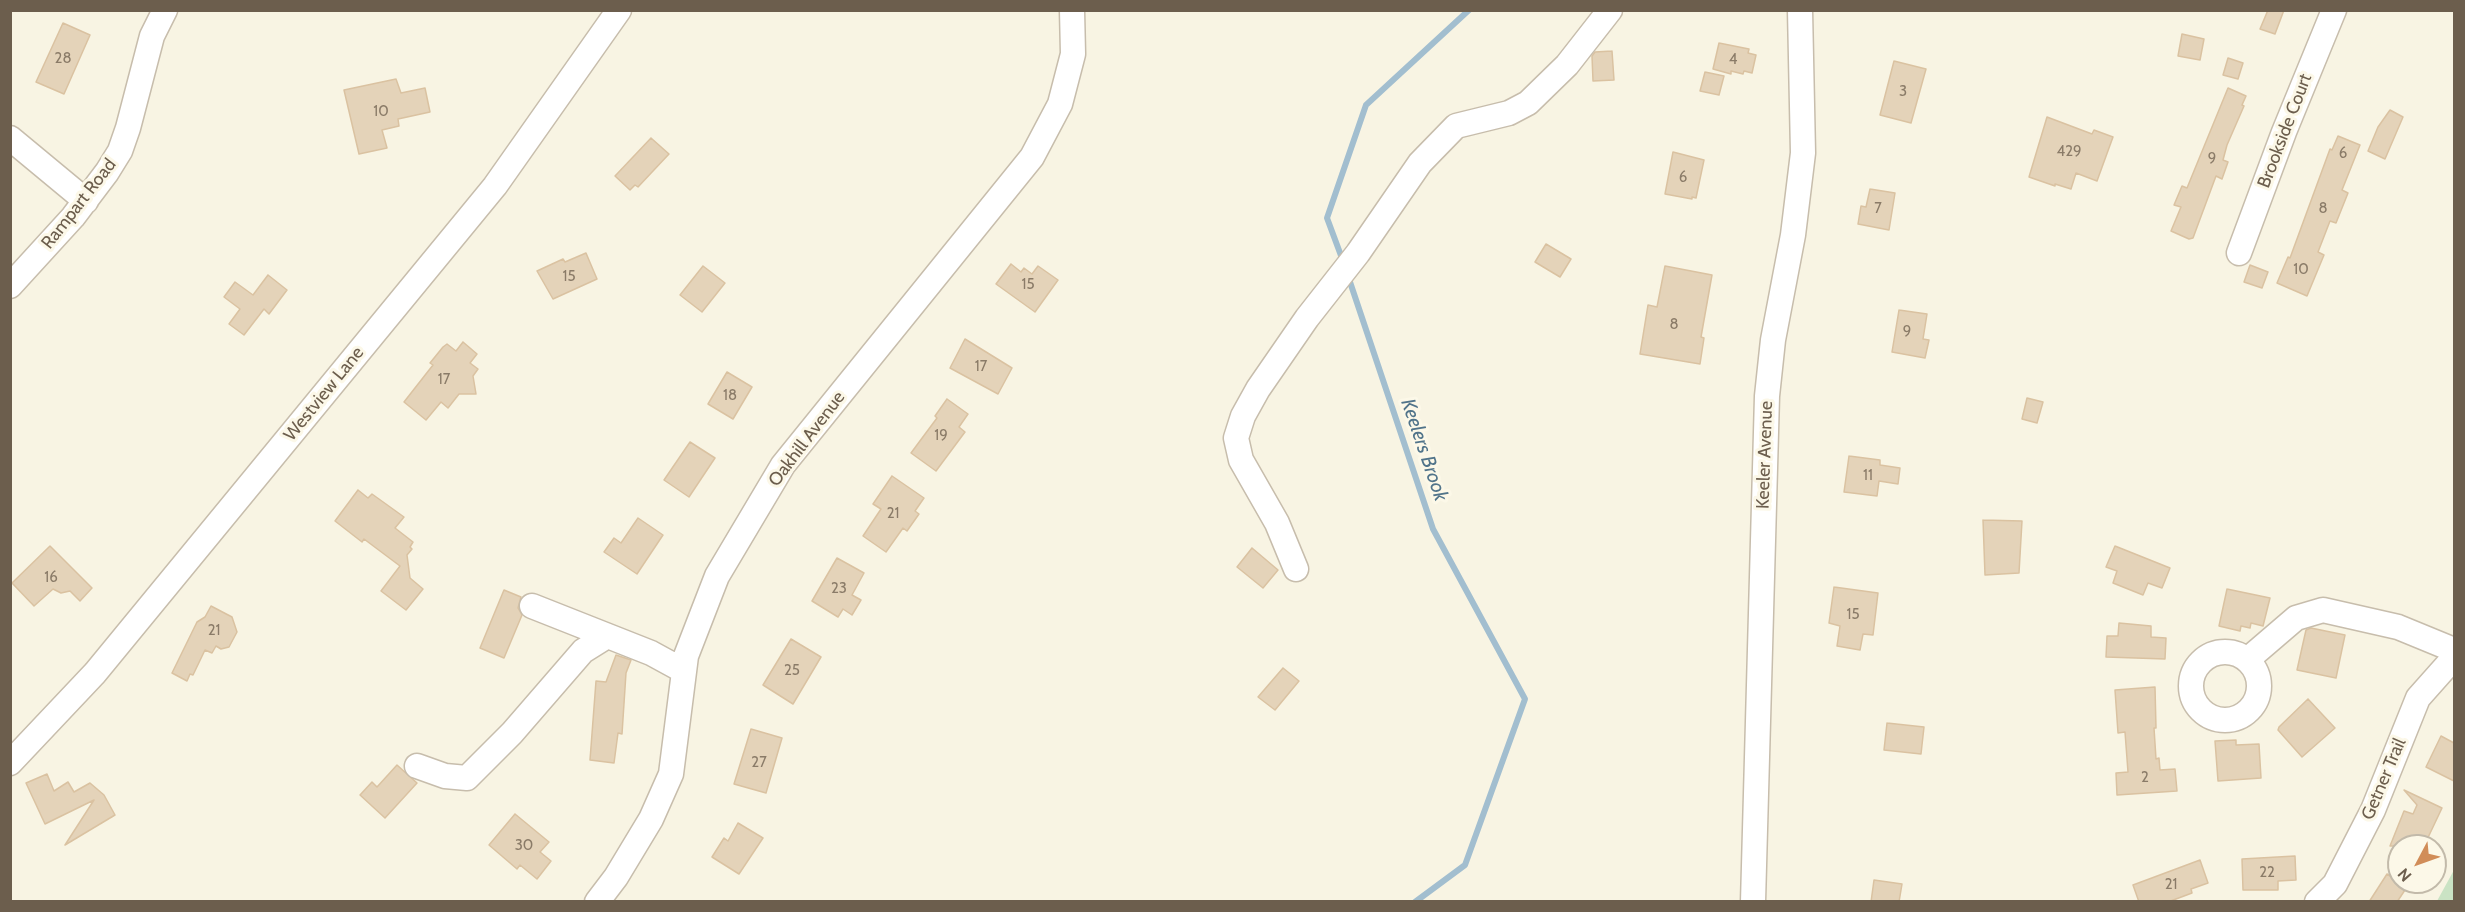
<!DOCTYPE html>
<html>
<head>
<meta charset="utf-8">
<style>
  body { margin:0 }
  #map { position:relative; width:2465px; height:912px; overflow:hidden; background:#f8f4e3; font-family:Cabin,sans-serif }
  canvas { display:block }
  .frame { position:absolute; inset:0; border:12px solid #6c5e4d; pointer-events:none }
  .north { position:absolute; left:2387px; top:834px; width:60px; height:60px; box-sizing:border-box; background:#fcf8e8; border:2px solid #c2baaa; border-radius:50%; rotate:229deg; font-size:16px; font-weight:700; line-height:24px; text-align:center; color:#6c5e4d }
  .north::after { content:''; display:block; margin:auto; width:21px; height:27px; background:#d18d58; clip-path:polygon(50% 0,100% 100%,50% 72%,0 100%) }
</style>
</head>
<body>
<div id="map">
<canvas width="2465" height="912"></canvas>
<div class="frame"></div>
<div class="north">N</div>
</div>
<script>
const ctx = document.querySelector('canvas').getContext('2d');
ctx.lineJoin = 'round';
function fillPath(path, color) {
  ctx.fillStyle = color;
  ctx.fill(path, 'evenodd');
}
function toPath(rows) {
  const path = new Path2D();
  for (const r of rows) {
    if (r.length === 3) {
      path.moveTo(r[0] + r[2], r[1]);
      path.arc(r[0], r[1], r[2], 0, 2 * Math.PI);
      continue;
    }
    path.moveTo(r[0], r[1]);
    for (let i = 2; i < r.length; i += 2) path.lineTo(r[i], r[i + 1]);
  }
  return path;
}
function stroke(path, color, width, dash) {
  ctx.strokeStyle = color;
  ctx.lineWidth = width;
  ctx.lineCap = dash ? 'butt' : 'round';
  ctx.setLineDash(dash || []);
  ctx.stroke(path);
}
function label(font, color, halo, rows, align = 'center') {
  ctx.font = font + ' Cabin,sans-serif';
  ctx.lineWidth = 6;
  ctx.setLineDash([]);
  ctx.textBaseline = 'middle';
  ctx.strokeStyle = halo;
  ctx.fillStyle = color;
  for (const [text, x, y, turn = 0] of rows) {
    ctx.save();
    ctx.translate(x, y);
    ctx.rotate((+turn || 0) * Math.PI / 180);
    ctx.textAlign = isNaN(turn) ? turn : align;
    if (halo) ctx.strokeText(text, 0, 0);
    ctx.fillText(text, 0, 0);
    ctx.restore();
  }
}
fillPath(toPath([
  [2454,868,2454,901,2437,901,2454,870]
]), '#cae3c4');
stroke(toPath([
  [1343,261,1327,218,1366,105,1469,10],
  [1348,276,1433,529,1525,699,1465,865,1415,902]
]), '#a2becf', 6);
const building = toPath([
  [2268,10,2284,10,2275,34,2260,29,2268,10],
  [63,23,90,35,64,94,36,82,63,23],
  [2182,34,2204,39,2200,60,2178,56,2182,34],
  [1719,43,1749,49,1748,53,1756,55,1752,73,1744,71,1743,74,1731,71,1731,74,1713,69,1719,43],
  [1612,51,1614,80,1593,81,1592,56,1595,52,1612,51],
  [2228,58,2243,63,2238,79,2223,75,2228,58],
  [1894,61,1926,69,1911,123,1880,115,1894,61],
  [1705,72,1724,76,1719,95,1700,91,1705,72],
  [396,79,401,93,425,88,430,112,398,119,399,126,382,130,387,148,359,154,344,90,396,79],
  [2228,88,2246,96,2242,105,2244,106,2227,145,2223,160,2228,162,2222,179,2216,176,2193,238,2189,239,2171,231,2181,207,2174,205,2182,186,2187,188,2228,88],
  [2390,110,2403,117,2385,159,2368,151,2378,127,2390,110],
  [2047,117,2092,134,2094,130,2113,137,2097,181,2076,173,2071,189,2055,184,2055,186,2029,177,2047,117],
  [2338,136,2360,145,2342,190,2348,193,2336,223,2330,221,2318,252,2324,255,2307,296,2277,283,2288,257,2290,258,2330,149,2332,150,2338,136],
  [651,138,669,154,638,187,635,185,630,190,615,176,651,138],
  [1673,152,1704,160,1696,198,1692,197,1692,199,1665,194,1673,152],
  [1870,189,1895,193,1889,230,1858,224,1861,206,1866,207,1870,189],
  [1546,244,1571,259,1560,277,1535,262,1546,244],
  [586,253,597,279,553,299,537,271,563,259,565,262,586,253],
  [1011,264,1021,272,1024,268,1032,274,1038,266,1058,280,1035,312,996,284,1011,264],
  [2250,265,2268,272,2262,288,2244,282,2250,265],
  [703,266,725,283,702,312,680,295,703,266],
  [1665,266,1712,275,1701,337,1704,338,1700,364,1640,354,1648,305,1657,307,1665,266],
  [268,275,287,290,269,314,264,309,244,335,229,324,240,309,224,297,235,282,253,295,268,275],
  [1899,310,1927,314,1923,339,1929,340,1925,358,1892,352,1899,310],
  [965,339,1012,368,998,394,950,368,965,339],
  [463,342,477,354,470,363,478,369,473,376,476,394,459,394,448,408,441,402,426,420,404,402,433,365,430,363,443,347,447,344,456,351,463,342],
  [727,372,752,387,733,419,708,404,727,372],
  [2027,398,2043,402,2037,423,2022,419,2027,398],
  [947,399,968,414,959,427,965,432,936,471,911,453,937,418,935,416,947,399],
  [690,442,715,458,689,497,664,480,690,442],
  [1849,456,1880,460,1880,465,1900,468,1898,484,1879,481,1877,496,1844,492,1849,456],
  [892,476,924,498,915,511,919,514,907,531,903,528,886,552,863,536,881,509,873,504,892,476],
  [358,490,368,498,372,494,404,517,395,528,413,542,410,547,412,549,407,555,410,578,423,589,406,610,381,591,400,566,364,539,362,542,335,521,358,490],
  [638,518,663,535,637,574,604,552,614,538,621,543,638,518],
  [1983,520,2022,521,2019,573,1985,575,1983,520],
  [50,546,92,588,80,601,70,591,61,593,53,589,34,606,12,583,50,546],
  [2115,546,2170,568,2162,588,2148,583,2143,595,2113,583,2117,571,2106,567,2115,546],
  [1252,548,1278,570,1263,588,1237,567,1252,548],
  [837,558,864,573,852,595,861,600,852,615,843,609,838,617,812,601,837,558],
  [1834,587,1878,593,1873,635,1863,634,1860,650,1837,646,1840,626,1829,623,1834,587],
  [2227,589,2270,598,2263,626,2251,623,2250,628,2241,626,2240,631,2219,626,2227,589],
  [504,590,521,597,518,608,522,615,504,658,480,648,504,590],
  [211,606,232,617,237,632,229,647,221,649,216,646,212,653,205,650,193,675,190,674,187,681,172,673,197,622,205,617,211,606],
  [2119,623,2151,626,2151,637,2166,638,2165,659,2106,657,2107,636,2118,636,2119,623],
  [2311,628,2345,635,2336,678,2297,670,2306,630,2311,628],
  [791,639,821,657,793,704,763,685,791,639],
  [616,655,631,660,626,673,622,734,618,733,614,763,590,760,596,681,606,682,616,655],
  [1283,668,1299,681,1275,710,1258,697,1283,668],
  [2155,687,2156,728,2154,728,2156,759,2159,758,2160,770,2175,769,2177,791,2117,795,2116,773,2128,772,2125,732,2118,733,2115,690,2155,687],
  [2308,699,2335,728,2302,757,2278,730,2279,727,2308,699],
  [1887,723,1924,727,1921,754,1884,750,1887,723],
  [751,729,782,738,766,793,734,784,751,729],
  [2441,736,2454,743,2454,781,2426,767,2441,736],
  [2236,740,2236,745,2259,744,2261,778,2218,781,2215,741,2236,740],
  [397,765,417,783,385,818,360,795,372,782,377,787,397,765],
  [47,774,54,791,68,782,74,792,90,783,104,795,115,815,65,845,94,800,45,824,26,783,47,774],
  [2404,790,2442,808,2424,846,2390,846,2404,811,2413,814,2417,805,2404,790],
  [515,814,549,842,540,852,551,861,537,879,520,865,517,869,489,845,515,814],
  [738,823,763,838,739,874,712,857,724,838,728,841,738,823],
  [2295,856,2296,880,2278,881,2278,890,2243,890,2242,859,2295,856],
  [2200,860,2208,883,2191,889,2192,893,2168,902,2139,902,2133,885,2200,860],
  [2387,874,2407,887,2397,902,2369,902,2387,874],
  [1874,880,1902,884,1899,902,1871,902,1874,880]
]);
fillPath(building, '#e4d3b9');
stroke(building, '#dac2a1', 1.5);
const minor = toPath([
  [10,138,86,201],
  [2239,253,2284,132,2334,10],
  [10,286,73,217,107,172,120,151,128,128,152,36,165,10],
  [1296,569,1277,523,1241,460,1236,438,1243,416,1258,389,1307,318,1358,253,1420,163,1456,126,1509,113,1528,103,1567,65,1610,10],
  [532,606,651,653,684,671],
  [2225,686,34],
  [2247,660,2296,618,2323,610,2398,627,2454,650],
  [10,763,95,673,495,186,619,10],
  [417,766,445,776,467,778,512,733,583,651,607,636],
  [597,902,616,877,651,819,671,774,686,656,717,576,783,465,1032,157,1060,104,1073,54,1072,10],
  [1753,902,1767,396,1773,340,1793,235,1803,153,1800,10],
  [2317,902,2335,884,2373,810,2418,698,2450,662,2454,660]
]);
stroke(minor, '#c7bdac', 27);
stroke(minor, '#fff', 24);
label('15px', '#8a7b68', null, [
  ["28",63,59],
  ["4",1733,60],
  ["3",1903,92],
  ["10",381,112],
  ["429",2069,152],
  ["6",2343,154],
  ["9",2212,159],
  ["6",1683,178],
  ["7",1878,209],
  ["8",2323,209],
  ["10",2301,270],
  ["15",569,277],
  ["15",1028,285],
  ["8",1674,325],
  ["9",1907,332],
  ["17",981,367],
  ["17",444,380],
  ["18",730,396],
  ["19",941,436],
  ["11",1868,476],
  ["21",893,514],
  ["16",51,578],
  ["23",839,589],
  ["15",1853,615],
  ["21",214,631],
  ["25",792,671],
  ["27",759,763],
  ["2",2145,778],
  ["30",524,846],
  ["22",2267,873],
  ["21",2171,885]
]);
label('18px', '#6c5e4d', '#fcf8e8', [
  ["Brookside Court",2285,131,-69],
  ["Rampart Road",79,204,-52],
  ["Westview Lane",324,394,-51],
  ["Oakhill Avenue",807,439,-53],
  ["Keeler Avenue",1765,455,-88],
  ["Getner Trail",2384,779,-67]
]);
label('italic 20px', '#51748a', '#fcf8e8', [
  ["Keelers Brook",1424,450,71]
]);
</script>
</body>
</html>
